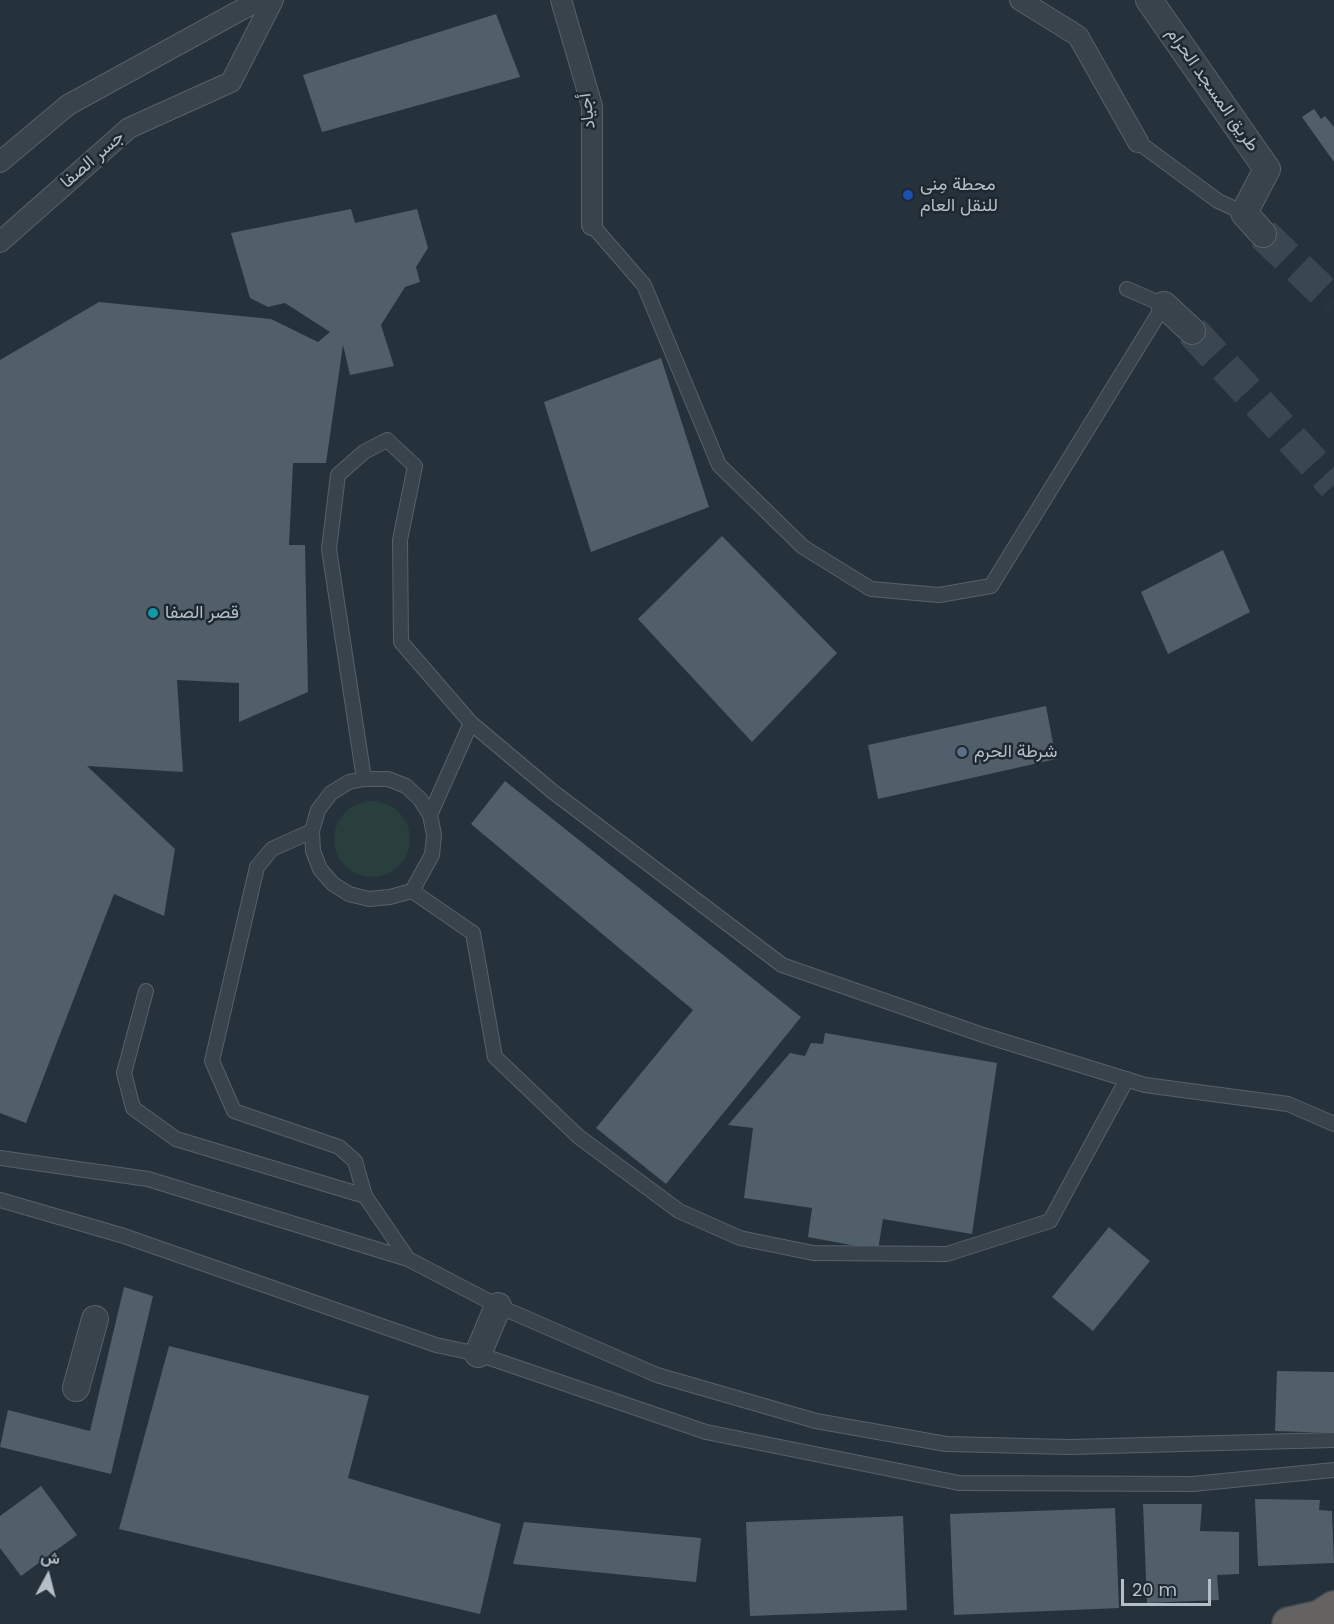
<!DOCTYPE html>
<html>
<head>
<meta charset="utf-8">
<style>
  body { margin:0 }
  #map { position:relative; width:1334px; height:1624px; overflow:hidden; background:#25323c; font-family:Poppins,Vazirmatn,sans-serif }
  canvas { display:block }
  .north { position:absolute; left:18px; top:1546px; width:60px; height:60px; -webkit-text-stroke:4px #1e2831; paint-order:stroke; rotate:7deg; font-size:16px; font-weight:700; line-height:24px; text-align:center; color:#b4bec7 }
  .north::after { content:''; display:block; margin:auto; width:21px; height:27px; background:#b4bec7; clip-path:polygon(50% 0,100% 100%,50% 72%,0 100%) }
  .scale { position:absolute; left:1121px; top:1579px; width:90px; height:27px; box-sizing:border-box; border:3px solid #b4bec7; border-top:0; padding-left:8px; font-size:18px; line-height:21px; white-space:nowrap; color:#b4bec7; -webkit-text-stroke:4px #1e2831; paint-order:stroke }
</style>
</head>
<body>
<div id="map">
<canvas width="1334" height="1624"></canvas>
<div class="north">ش</div>
<div class="scale">20 m</div>
</div>
<script>
const ctx = document.querySelector('canvas').getContext('2d');
ctx.lineJoin = 'round';
function fillPath(path, color) {
  ctx.fillStyle = color;
  ctx.fill(path, 'evenodd');
}
function toPath(rows) {
  const path = new Path2D();
  for (const r of rows) {
    if (r.length === 3) {
      path.moveTo(r[0] + r[2], r[1]);
      path.arc(r[0], r[1], r[2], 0, 2 * Math.PI);
      continue;
    }
    path.moveTo(r[0], r[1]);
    for (let i = 2; i < r.length; i += 2) path.lineTo(r[i], r[i + 1]);
  }
  return path;
}
function stroke(path, color, width, dash) {
  ctx.strokeStyle = color;
  ctx.lineWidth = width;
  ctx.lineCap = dash ? 'butt' : 'round';
  ctx.setLineDash(dash || []);
  ctx.stroke(path);
}
function label(font, color, halo, rows, align = 'center') {
  ctx.font = font + ' Poppins,Vazirmatn,sans-serif';
  ctx.lineWidth = 5;
  ctx.setLineDash([]);
  ctx.textBaseline = 'middle';
  ctx.strokeStyle = halo;
  ctx.fillStyle = color;
  for (const [text, x, y, turn = 0] of rows) {
    ctx.save();
    ctx.translate(x, y);
    ctx.rotate((+turn || 0) * Math.PI / 180);
    ctx.textAlign = isNaN(turn) ? turn : align;
    if (halo) ctx.strokeText(text, 0, 0);
    ctx.fillText(text, 0, 0);
    ctx.restore();
  }
}
fillPath(toPath([
  [372,839,38]
]), '#283f3d');
fillPath(toPath([
  [496,14,520,77,322,132,303,75],
  [1314,109,1321,119,1325,116,1334,127,1334,162,1302,117],
  [351,209,355,223,417,209,428,248,416,267,420,282,405,287,381,325,394,366,350,375,343,345,326,463,293,463,289,545,305,545,308,692,239,722,239,683,177,680,183,772,87,766,175,849,164,916,114,894,26,1123,0,1113,0,360,99,302,271,319,318,342,330,332,285,303,268,307,250,298,231,233],
  [661,358,709,507,591,552,544,402],
  [722,536,837,653,752,742,638,619],
  [1223,550,1250,612,1168,654,1141,592],
  [1046,706,1056,759,878,799,868,745],
  [505,781,801,1017,666,1184,596,1128,693,1010,471,824],
  [825,1033,997,1063,972,1234,883,1219,878,1250,808,1237,812,1208,744,1198,753,1128,728,1125,790,1053,805,1056,811,1043,823,1044],
  [1109,1227,1150,1261,1093,1331,1052,1297],
  [124,1287,153,1296,111,1474,0,1447,8,1410,90,1431],
  [169,1346,369,1396,348,1478,501,1524,480,1614,119,1529],
  [1277,1371,1334,1372,1334,1433,1275,1431],
  [41,1486,77,1535,21,1576,0,1548,0,1516],
  [1255,1499,1320,1500,1319,1510,1332,1511,1334,1563,1258,1566],
  [1143,1504,1202,1504,1200,1531,1239,1532,1239,1574,1217,1575,1219,1600,1147,1603],
  [1115,1508,1119,1608,954,1615,950,1514],
  [903,1516,907,1610,750,1616,746,1522],
  [524,1522,701,1538,696,1582,513,1564]
]), '#505f69');
stroke(toPath([
  [1263,234,1334,302],
  [1192,331,1334,485]
]), '#3a4751', 33, [33, 16]);
const service = toPath([
  [1138,142,1218,201,1244,213],
  [592,225,644,285,719,465,803,547,871,589,939,595,991,586,1164,305,1127,289],
  [364,779,329,549,338,475,364,452,387,440,415,466,400,540,401,642,471,723,552,791,782,965,983,1035,1145,1085,1288,1104,1334,1124],
  [364,779,388,779,406,786,420,799,430,815,434,835,432,855,412,891,390,897,369,899,349,894,333,884,320,869,313,851,312,831,318,810,331,793,349,782,364,779],
  [430,815,471,723],
  [312,831,272,849,257,867,212,1061,234,1111,339,1147,355,1161,365,1196],
  [412,891,473,933,495,1057,579,1137,679,1211,740,1238,813,1253,947,1254,1050,1221,1127,1079],
  [146,991,124,1073,133,1108,176,1139,365,1196,408,1259],
  [0,1158,148,1179,408,1259,498,1306,657,1375,816,1421,946,1444,1069,1447,1334,1440],
  [0,1200,124,1236,436,1345,478,1354,706,1432,959,1483,1193,1484,1334,1470]
]);
const pedestrian = toPath([
  [561,0,592,106,592,225],
  [1020,0,1078,36,1138,142],
  [0,162,68,105,259,0],
  [0,242,129,128,231,82,273,0]
]);
const minor = toPath([
  [1149,0,1267,169,1244,213,1263,234],
  [1164,305,1192,331],
  [478,1354,498,1306],
  [76,1388,95,1319]
]);
const trunk = toPath([
  [1289,1624,1320,1617,1334,1608]
]);
stroke(service, '#57616a', 16);
stroke(pedestrian, '#57616a', 22);
stroke(minor, '#57616a', 28);
stroke(trunk, '#444e57', 36);
stroke(service, '#39434c', 14);
stroke(pedestrian, '#39434c', 20);
stroke(minor, '#39434c', 26);
stroke(trunk, '#646361', 33);
for (const [x, y, r, color] of [
  [908,195,6,"#1a4fb4"],
  [153,613,6,"#0f9aa8"],
  [962,752,6,"#5c6f8a"]
]) {
  const dot = new Path2D();
  dot.arc(x, y, r, 0, 2 * Math.PI);
  ctx.fillStyle = color;
  ctx.fill(dot);
  stroke(dot, '#1e2831', 2);
}
label('18px', '#b4bec7', '#1e2831', [
  ["طريق المسجد الحرام",1212,90,55],
  ["أجياد",588,111,-97],
  ["جسر الصفا",93,160,-41]
]);
label('18px', '#b4bec7', '#1e2831', [
  ["محطة مِنى",920,185],
  ["للنقل العام",920,206],
  ["قصر الصفا",165,613],
  ["شرطة الحرم",974,752]
], 'left');
</script>
</body>
</html>
